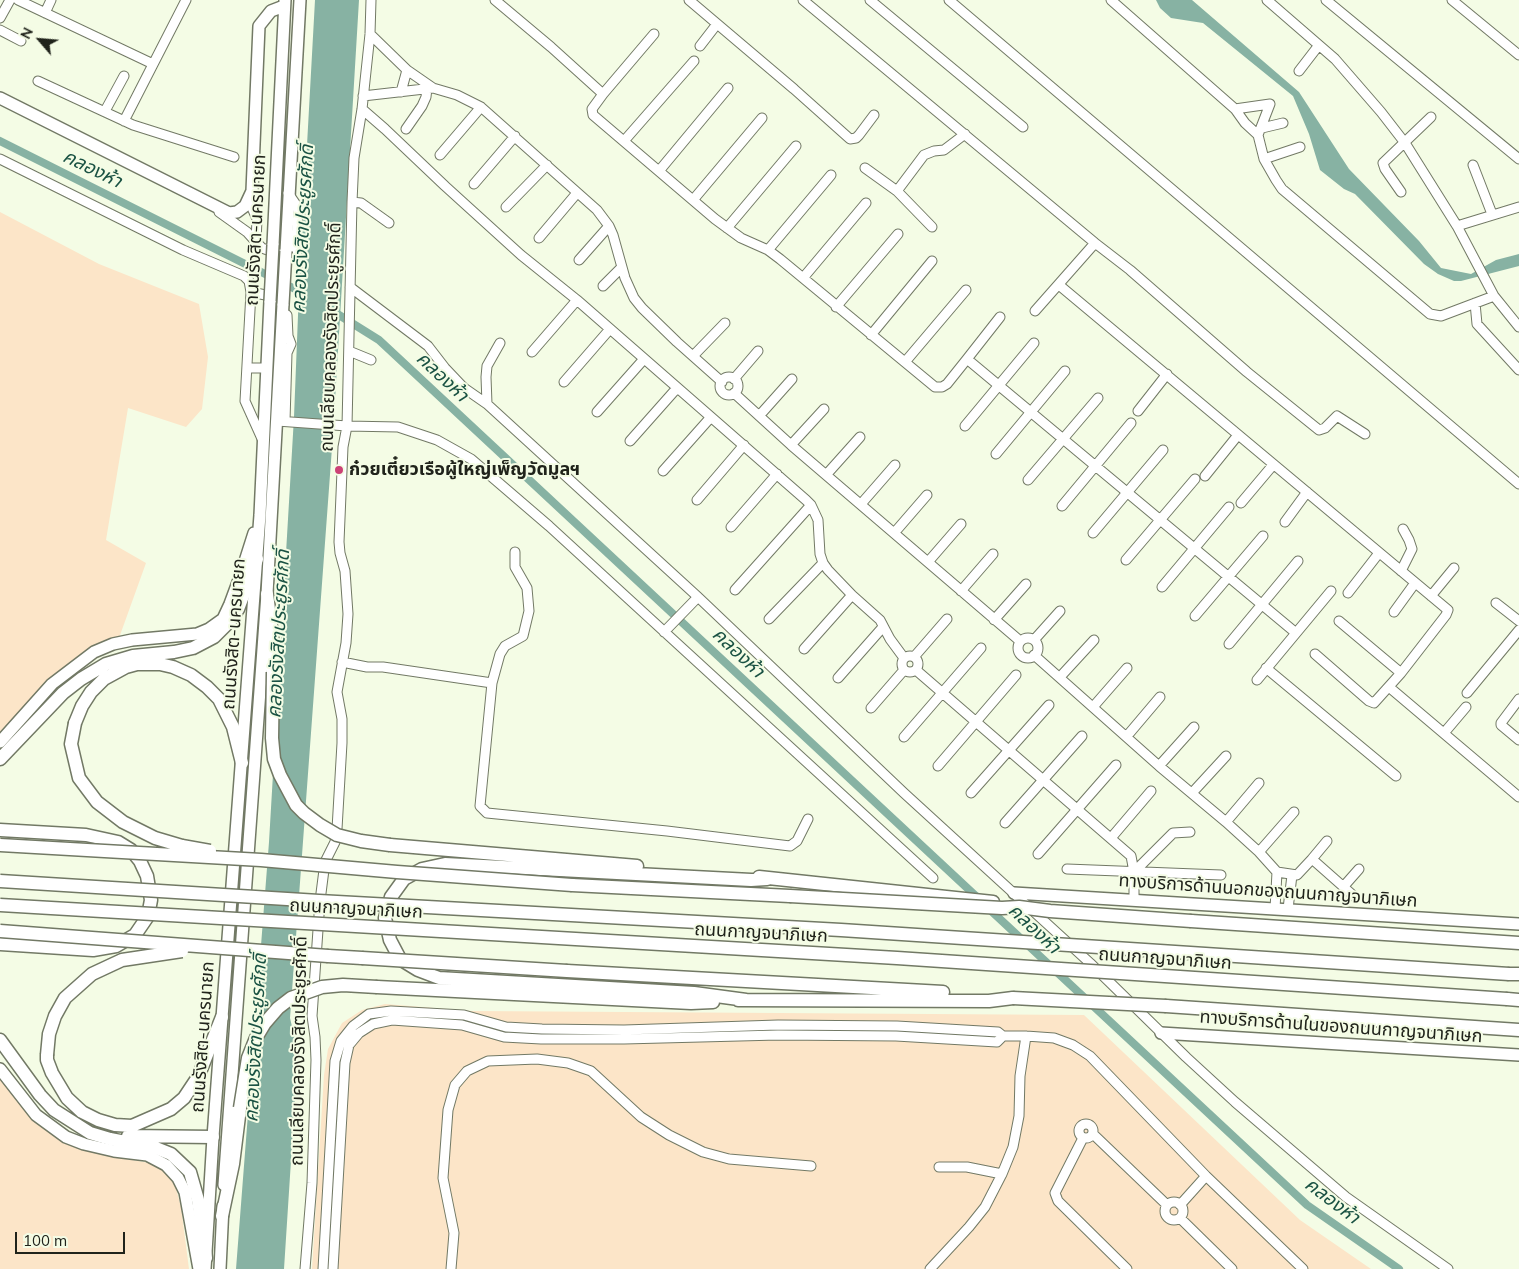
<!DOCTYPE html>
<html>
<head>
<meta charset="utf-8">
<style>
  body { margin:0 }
  #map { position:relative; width:1519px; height:1269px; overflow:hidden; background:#f4fce5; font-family:Mulish,sans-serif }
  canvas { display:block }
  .north { position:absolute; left:15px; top:15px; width:50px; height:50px; -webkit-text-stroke:4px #f4fce5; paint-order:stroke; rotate:297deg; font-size:14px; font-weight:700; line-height:20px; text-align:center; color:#20231b }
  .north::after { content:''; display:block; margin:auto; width:18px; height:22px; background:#20231b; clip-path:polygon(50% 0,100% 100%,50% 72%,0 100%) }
  .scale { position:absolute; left:15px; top:1232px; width:110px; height:22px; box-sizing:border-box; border:2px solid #20231b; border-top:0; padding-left:6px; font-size:15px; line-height:18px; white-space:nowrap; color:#20231b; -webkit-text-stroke:4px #f4fce5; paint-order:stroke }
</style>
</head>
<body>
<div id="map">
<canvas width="1519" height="1269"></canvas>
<div class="north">N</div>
<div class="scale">100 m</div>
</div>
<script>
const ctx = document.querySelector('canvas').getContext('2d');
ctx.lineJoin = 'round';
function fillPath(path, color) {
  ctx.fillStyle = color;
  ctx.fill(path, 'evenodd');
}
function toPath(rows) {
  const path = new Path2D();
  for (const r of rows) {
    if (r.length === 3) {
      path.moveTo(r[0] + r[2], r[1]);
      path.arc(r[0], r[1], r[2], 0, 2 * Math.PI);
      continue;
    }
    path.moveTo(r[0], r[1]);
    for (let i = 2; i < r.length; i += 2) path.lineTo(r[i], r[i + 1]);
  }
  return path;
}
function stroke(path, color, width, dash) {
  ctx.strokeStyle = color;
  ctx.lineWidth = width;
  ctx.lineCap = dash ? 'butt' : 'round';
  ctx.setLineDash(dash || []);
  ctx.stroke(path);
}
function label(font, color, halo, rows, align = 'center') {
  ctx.font = font + ' Mulish,"Noto Sans Thai",sans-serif';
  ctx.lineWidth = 4;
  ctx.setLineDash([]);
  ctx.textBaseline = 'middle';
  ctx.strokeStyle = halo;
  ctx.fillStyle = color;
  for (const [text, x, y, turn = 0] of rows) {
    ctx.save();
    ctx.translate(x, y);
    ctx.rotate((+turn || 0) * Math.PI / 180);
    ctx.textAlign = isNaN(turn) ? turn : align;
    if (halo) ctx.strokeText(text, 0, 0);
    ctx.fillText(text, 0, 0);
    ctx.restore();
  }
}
fillPath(toPath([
  [0,212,99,264,199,304,208,357,202,409,186,427,128,408,106,540,146,563,119,638,83,655,0,738],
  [385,1004,472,1011,1084,1015,1300,1220,1371,1269,312,1269,324,1075,328,1049,342,1023,362,1010],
  [0,1073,36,1120,114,1157,150,1163,160,1168,173,1177,181,1207,189,1269,0,1269]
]), '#fce5c8');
fillPath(toPath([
  [315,0,359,0,333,434,290,1018,298,1052,284,1269,236,1269,269,842,294,417,299,290],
  [1156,0,1192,0,1299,92,1349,169,1419,241,1441,268,1471,274,1496,260,1519,254,1519,266,1461,281,1454,281,1438,274,1424,264,1355,194,1344,189,1320,170,1309,134,1293,96,1203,23,1171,18,1160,8]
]), '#87b2a3');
stroke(toPath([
  [0,141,307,295],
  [331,310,379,340,979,899],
  [987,907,1307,1205,1399,1269]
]), '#87b2a3', 8);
const minor = toPath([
  [18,0,153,64],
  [495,0,551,47,603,94,592,109,593,115,715,219,741,238,768,250,780,259,935,387,942,387,947,384,967,359,1296,633],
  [689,0,794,89,850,139,856,138,859,135,874,115],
  [803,0,1095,243,1130,270,1247,372,1319,430,1325,428,1337,416,1365,434],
  [870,0,1023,127],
  [949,0,1519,484],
  [1111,0,1235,109,1245,123,1258,135],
  [1267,0,1335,59,1381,112,1405,143,1457,226,1494,296,1519,327],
  [1326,0,1519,159],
  [1452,0,1519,55],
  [45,13,51,0],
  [0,18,10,0],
  [0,30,21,41],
  [370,34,407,70,433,88,457,95,481,107,597,210,609,226,613,235,625,278,634,298,642,308,677,342,722,382],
  [700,46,717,24],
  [1299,71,1319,45],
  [38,81,133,125,234,157],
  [401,92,407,70],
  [603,94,654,34],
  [363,96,433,88],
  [362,109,385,129,445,186,521,255,577,300,806,500,811,505,818,520,820,554,823,563,828,570,852,595,880,620,890,639,904,658],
  [1235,109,1270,104,1258,135,1264,159,1276,180,1282,189,1430,314,1441,316,1494,296],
  [105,111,124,76],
  [124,121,186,0],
  [1262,128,1283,123],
  [406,129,422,106,426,97,427,88],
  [624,141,694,61],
  [440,155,481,107],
  [0,159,183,250,244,276,249,281,251,292,245,401,263,441],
  [1264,159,1300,147],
  [1473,165,1492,214],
  [865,168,897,191,932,227],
  [659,171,728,88],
  [474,184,515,136],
  [897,191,924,155,934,151,944,150,965,134],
  [1401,192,1385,169,1383,163,1431,117],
  [693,200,762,118],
  [249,201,257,219,256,242,262,248,290,258,293,257,295,251,298,212,297,206,288,193],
  [352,202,361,203,389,223],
  [506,207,547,165],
  [219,212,247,232,256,242],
  [1457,226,1519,207],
  [727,228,796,146],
  [539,238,577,193],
  [768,250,831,175],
  [579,260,609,226],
  [803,278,866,203],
  [1059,285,1448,610,1446,615,1401,673,1374,703,1369,701,1315,654],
  [603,286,622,267],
  [350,287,428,346,445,368,464,388,487,404,698,597,904,793,1090,963,1186,1057,1235,1102,1346,1197,1448,1269],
  [251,292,275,297],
  [1475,303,1477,324,1519,370],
  [836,307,898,234],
  [1035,311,1095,243],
  [871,335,932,261],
  [349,351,371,360],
  [532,352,577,300],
  [693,356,725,323],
  [967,359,1000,317],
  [905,362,966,290],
  [247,368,267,368],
  [729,386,9],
  [734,379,758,351],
  [564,382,610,329],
  [734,393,791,445,1020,641],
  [487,404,486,377,487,366,500,343],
  [1138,411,1167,374],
  [597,412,644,359],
  [759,416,792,379],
  [277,421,347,426,398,427,437,440,471,459,549,526,933,878],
  [285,421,287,353,291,344,288,336,287,315],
  [965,426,1034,343],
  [630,441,677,388],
  [791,445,824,409],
  [996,454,1065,371],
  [663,471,711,417],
  [826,475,860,437],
  [1205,476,1238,435],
  [1028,480,1098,398],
  [697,500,744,445],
  [1241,503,1273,465],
  [861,504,895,465],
  [1062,506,1131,423],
  [1285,522,1307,492],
  [731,527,777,474],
  [895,532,927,495],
  [1093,533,1163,450],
  [1126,560,1195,479],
  [928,562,961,524],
  [1401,571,1412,549,1409,540,1403,529],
  [1162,587,1229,507],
  [735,590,811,505],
  [961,591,993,554],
  [1348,593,1379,553],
  [1431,596,1454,568],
  [1496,603,1519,621],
  [1394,612,1415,583],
  [1195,616,1263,536],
  [769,619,823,563],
  [994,620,1026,584],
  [1339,621,1401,673],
  [664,632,698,597],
  [1028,648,10],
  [1034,640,1060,611],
  [1229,644,1298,561],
  [804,649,852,595],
  [1034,655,1159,766,1226,822,1259,852,1277,872,1297,875,1312,859,1355,897],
  [910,664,8],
  [914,657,947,619],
  [342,662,367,667,383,667,492,683,480,806,487,813,667,831,790,846,797,841,808,819],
  [1266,668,1396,776],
  [916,670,1131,856,1134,872,1134,900],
  [1060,677,1094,640],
  [838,678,883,627],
  [1257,680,1331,591],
  [492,683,500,654,505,646,523,636,529,611,527,588,515,567,515,552],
  [1389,687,1519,797],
  [1467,693,1519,630],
  [1519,699,1501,723,1501,725,1519,740],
  [1093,707,1127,668],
  [871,708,904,670],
  [1444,733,1466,707],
  [1127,736,1160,697],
  [904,737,981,648],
  [938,766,1016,675],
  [1159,766,1194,727],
  [971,793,1049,705],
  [1192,793,1226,756],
  [1226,822,1259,783],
  [1005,823,1082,736],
  [1111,838,1151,791],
  [1259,852,1294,812],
  [1038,854,1116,765],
  [1312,859,1327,841],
  [1067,869,1221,875],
  [1134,872,1173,833,1190,832],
  [1344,886,1359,869],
  [1275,909,1277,872],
  [1288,909,1292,875],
  [1086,1131,7],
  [1093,1134,1167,1205],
  [1083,1138,1055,1193,1058,1201,1127,1269],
  [939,1167,967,1167,1002,1174],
  [1174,1211,9],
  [1180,1205,1206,1176],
  [1180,1218,1232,1269],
  [305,1269,312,1183,316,1060,315,1037,312,1016,320,901,325,862,335,842,337,829,342,743,342,719,337,692,346,643,348,614,345,571,340,553,339,542,343,447,347,426,352,202,354,158,362,109,370,34,371,0],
  [323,1269,335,1061,341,1041,353,1026,369,1014,391,1011,464,1015,506,1027,542,1029,624,1030,778,1025,897,1026,998,1032,1003,1036,1026,1036,1054,1038,1073,1045,1090,1056,1206,1176,1303,1269],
  [333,1269,345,1063,349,1045,359,1033,373,1024,392,1020,462,1025,504,1037,541,1039,624,1039,778,1035,896,1036,997,1042,1003,1036],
  [451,1269,454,1233,443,1178,448,1110,455,1085,467,1071,488,1061,537,1059,568,1063,591,1071,641,1117,669,1135,703,1152,729,1159,811,1166],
  [930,1269,969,1227,985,1207,1002,1174,1013,1147,1019,1116,1020,1076,1026,1036]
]);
const major = toPath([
  [0,98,229,213,237,212,245,206,252,191,259,26,271,11,284,6],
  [273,245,285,0],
  [286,251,300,0],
  [0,742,52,684,94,652,113,644,132,640,197,634,209,629,223,619,230,604,240,577,254,533],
  [1014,893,1519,924],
  [1161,1033,1519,1055],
  [0,1069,36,1115,66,1137,84,1144,114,1151,147,1155,166,1165,178,1178,185,1192,199,1269],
  [224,1185,267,594,283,304],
  [205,1269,213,1137,260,515,270,301],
  [220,1269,223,1206]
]);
const highway = toPath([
  [267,594,272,633,273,672],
  [75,723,82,706,91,692,104,679,126,667,137,664,160,664,173,667,191,675,207,687,219,699,233,727,242,763],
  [0,759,63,693,81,679,106,664,133,656,174,652,193,648,214,637,231,620,238,609,257,559],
  [0,830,86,835,118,842,131,850,140,861,147,876,151,900,148,916,135,935,116,946,93,950,0,944],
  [390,845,637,866],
  [759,877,993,902],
  [572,885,790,896],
  [1191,921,1519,943],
  [328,956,362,958],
  [567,971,943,992],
  [1509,974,1519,974],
  [377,987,691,1003,713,1002],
  [1507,999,1519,1000],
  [738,1000,989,1001,1013,998],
  [746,1000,694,993,439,978,418,970,400,959,390,940,385,918,391,897,404,879,422,869,445,864,751,880,767,879],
  [1166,1006,1519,1030],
  [0,1040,40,1095,54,1110,90,1133,110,1139,156,1148,171,1154,190,1172,198,1200,206,1258],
  [47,1055,47,1060,52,1073,67,1098,82,1112,98,1120,115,1125,132,1126,171,1109,184,1098,198,1077,222,1017],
  [128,1136,213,1137],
  [222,1216,233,1164,240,1108]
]);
stroke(minor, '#727965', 11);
stroke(major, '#727965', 14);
stroke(highway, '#727965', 15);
stroke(minor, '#fff', 9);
stroke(major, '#fff', 11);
stroke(highway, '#fff', 12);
const majorBridge = toPath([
  [270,301,273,245],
  [283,304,286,251]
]);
const highwayBridge = toPath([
  [273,672,272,738,274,759,280,775,296,805,304,813,320,825,337,835,361,841,390,845],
  [75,723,71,744,79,778,97,802,123,822,155,838,182,846,210,851],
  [0,845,261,860,397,872,572,885],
  [0,881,319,901,841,930,1509,974],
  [790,896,1002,908,1019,907,1050,911,1191,921],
  [0,905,897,958,1507,999],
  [0,931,328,956],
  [362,958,567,971],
  [1013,998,1166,1006],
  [47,1055,49,1034,55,1016,65,998,92,974,122,960,182,951],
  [240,1108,248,1058,256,1038,265,1023,278,1008,291,998,322,987,343,985,377,987]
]);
stroke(majorBridge, '#727965', 14, []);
stroke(highwayBridge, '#727965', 15, []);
stroke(majorBridge, '#fff', 11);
stroke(highwayBridge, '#fff', 12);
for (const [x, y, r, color] of [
  [339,470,5,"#cc4176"]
]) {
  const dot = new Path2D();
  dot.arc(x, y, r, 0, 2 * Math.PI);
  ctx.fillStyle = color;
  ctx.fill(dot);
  stroke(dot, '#f4fce5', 2);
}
label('18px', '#20231b', '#f4fce5', [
  ["ถนนรังสิต-นครนายก",256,230,-87],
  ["ถนนเลียบคลองรังสิตประยูรศักดิ์",331,337,-88],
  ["ถนนรังสิต-นครนายก",234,634,-86],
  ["ทางบริการด้านนอกของถนนกาญจนาภิเษก",1268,891,4],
  ["ถนนกาญจนาภิเษก",356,909,3],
  ["ถนนกาญจนาภิเษก",761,933,3],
  ["ถนนกาญจนาภิเษก",1165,959,4],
  ["ทางบริการด้านในของถนนกาญจนาภิเษก",1341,1027,4],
  ["ถนนรังสิต-นครนายก",203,1037,-86],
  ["ถนนเลียบคลองรังสิตประยูรศักดิ์",299,1051,-89]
]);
label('bold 18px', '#20231b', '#f4fce5', [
  ["ก๋วยเตี๋ยวเรือผู้ใหญ่เพ็ญวัดมูลฯ",349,470]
], 'left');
label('italic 19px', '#1a5243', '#f4fce5', [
  ["คลองห้า",92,169,26],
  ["คลองรังสิตประยูรศักดิ์",303,229,-87],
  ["คลองห้า",442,377,43],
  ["คลองรังสิตประยูรศักดิ์",279,634,-87],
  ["คลองห้า",738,653,43],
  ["คลองห้า",1034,929,43],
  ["คลองรังสิตประยูรศักดิ์",256,1038,-87],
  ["คลองห้า",1332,1201,37]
]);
</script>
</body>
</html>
